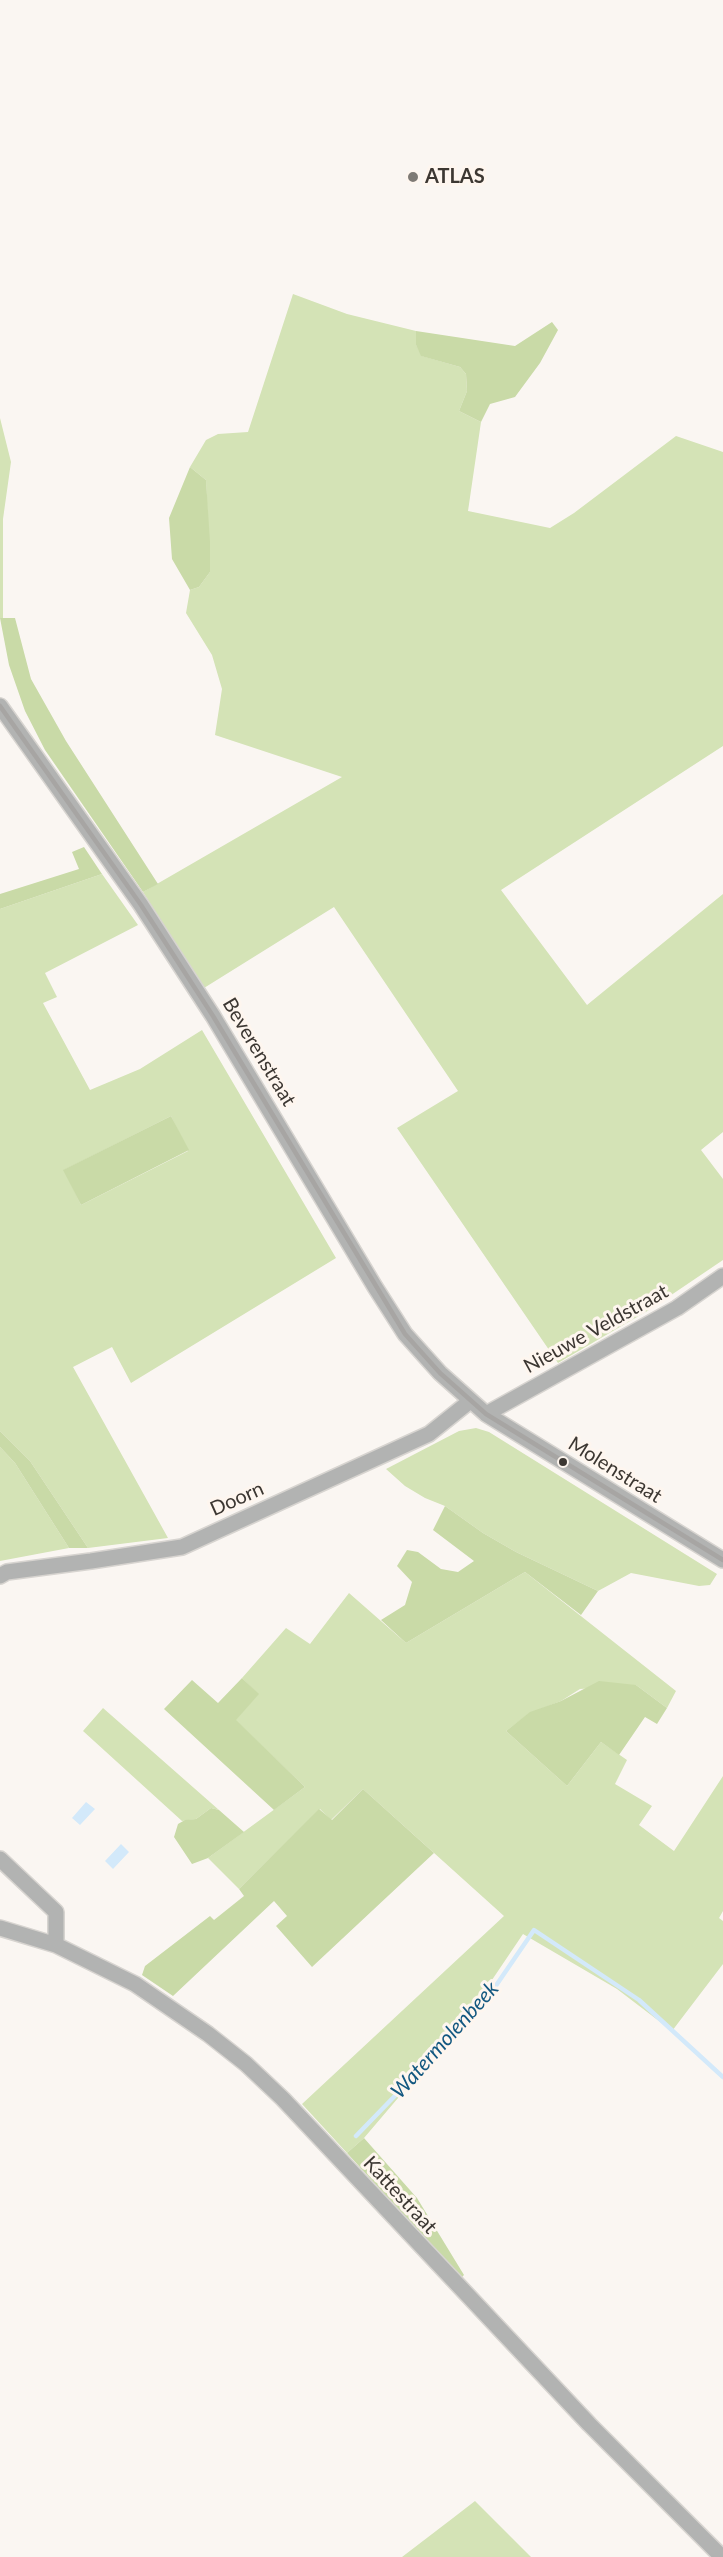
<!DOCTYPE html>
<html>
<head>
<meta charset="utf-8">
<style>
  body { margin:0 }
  canvas { display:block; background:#faf6f2 }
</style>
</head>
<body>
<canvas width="723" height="2557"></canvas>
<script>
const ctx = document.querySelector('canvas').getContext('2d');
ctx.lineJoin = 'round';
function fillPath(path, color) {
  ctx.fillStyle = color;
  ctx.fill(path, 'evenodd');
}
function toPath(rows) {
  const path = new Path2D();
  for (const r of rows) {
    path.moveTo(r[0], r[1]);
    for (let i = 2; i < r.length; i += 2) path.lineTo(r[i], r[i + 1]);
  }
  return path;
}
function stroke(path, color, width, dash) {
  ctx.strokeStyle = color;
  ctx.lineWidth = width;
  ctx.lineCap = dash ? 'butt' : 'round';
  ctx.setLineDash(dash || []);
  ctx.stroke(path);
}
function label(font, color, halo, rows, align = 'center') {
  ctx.font = font + ' Lato,sans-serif';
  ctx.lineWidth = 6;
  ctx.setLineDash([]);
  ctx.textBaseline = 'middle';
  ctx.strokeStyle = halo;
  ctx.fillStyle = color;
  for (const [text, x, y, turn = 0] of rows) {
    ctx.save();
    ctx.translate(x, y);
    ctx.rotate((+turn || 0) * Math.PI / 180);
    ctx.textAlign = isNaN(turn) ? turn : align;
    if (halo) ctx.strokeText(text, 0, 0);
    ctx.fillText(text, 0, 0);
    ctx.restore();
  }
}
fillPath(toPath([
  [293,294,347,314,416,331,416,345,422,356,460,367,466,374,467,391,459,411,481,422,468,511,550,528,574,513,676,436,723,452,723,746,501,890,587,1005,723,894,723,1132,701,1150,723,1179,723,1260,649,1310,558,1363,397,1128,458,1091,334,907,204,988,143,892,342,777,215,735,222,689,212,655,186,613,190,590,199,587,210,572,206,480,190,467,206,440,218,434,248,432],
  [0,418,11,462,3,519,3,618,0,618],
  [102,874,138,925,45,973,57,997,43,1003,90,1090,140,1069,202,1030,336,1258,131,1383,112,1347,73,1367,168,1538,88,1548,30,1461,0,1431,0,909],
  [171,1116,188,1151,81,1205,64,1170],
  [476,1428,489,1432,717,1574,710,1585,699,1586,631,1573,598,1591,516,1552,483,1533,445,1506,425,1498,405,1486,386,1469,459,1431],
  [0,1447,15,1463,69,1548,0,1561],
  [525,1572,676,1691,667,1708,636,1685,580,1689,561,1701,530,1713,506,1731,567,1786,601,1742,627,1760,615,1784,652,1806,639,1825,674,1851,723,1776,723,1911,719,1918,723,1921,723,1964,672,2031,617,1989,523,1934,467,2017,364,2138,347,2153,302,2104,504,1916,363,1789,331,1820,320,1809,239,1889,208,1858,305,1787,235,1720,258,1694,242,1678,286,1628,310,1644,349,1593,406,1643],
  [103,1708,219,1810,211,1808,196,1819,182,1821,83,1731],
  [475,2501,531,2557,402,2557,453,2518]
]), '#d4e3b6');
fillPath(toPath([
  [552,322,558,330,540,363,515,397,490,404,481,422,459,411,467,391,466,374,460,367,421,356,416,345,416,331,515,346],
  [190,467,206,480,210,542,210,572,199,587,190,590,172,559,169,518],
  [0,618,15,618,31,679,66,741,158,884,143,892,45,750,25,711,9,665],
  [84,847,102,874,0,909,0,894,79,869,72,852],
  [171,1116,189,1150,81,1205,63,1170],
  [0,1431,30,1461,88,1548,69,1548,15,1463,0,1447],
  [445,1506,483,1533,516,1552,598,1591,581,1615,525,1572,406,1643,381,1620,405,1605,412,1582,397,1566,407,1550,418,1552,441,1569,458,1572,474,1561,433,1530],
  [242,1678,259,1694,236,1720,305,1787,274,1810,164,1709,192,1680,218,1703],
  [599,1681,636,1685,667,1708,657,1724,645,1717,619,1755,601,1742,567,1786,506,1731,530,1712,561,1701],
  [363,1789,434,1853,312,1967,276,1926,287,1916,274,1901,173,1996,142,1975,145,1966,210,1916,214,1920,244,1896,239,1889,319,1809,332,1820],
  [211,1808,219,1810,244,1832,208,1858,192,1864,174,1837,178,1824,185,1820,196,1819],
  [364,2138,417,2198,464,2275,461,2278,347,2153]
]), '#c9daa7');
fillPath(toPath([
  [86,1802,95,1809,80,1825,72,1818],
  [121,1844,129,1852,113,1869,105,1861]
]), '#d3e9fa');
stroke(toPath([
  [356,2136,482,2006,534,1930,639,2000,723,2077]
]), '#d3e9fa', 4.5);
const minor = toPath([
  [0,706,141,905,213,1016,375,1287,405,1334,440,1373,486,1414,723,1560],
  [486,1414,677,1308,723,1276],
  [0,1576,7,1572,91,1561,182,1547,429,1434,469,1402],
  [0,1859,56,1912,56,1945],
  [0,1928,56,1945,135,1984,208,2034,246,2064,283,2099,589,2424,722,2557]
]);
stroke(minor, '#d7d4d0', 18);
stroke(minor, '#b2b3b2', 15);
stroke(toPath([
  [0,706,141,905,213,1016,405,1334,440,1373,486,1414,723,1560]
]), '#a7a5a3', 4.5);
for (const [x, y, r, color] of [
  [413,177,6,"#7e7a75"],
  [563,1462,5,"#3c3732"]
]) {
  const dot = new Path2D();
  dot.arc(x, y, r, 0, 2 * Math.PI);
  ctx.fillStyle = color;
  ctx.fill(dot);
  stroke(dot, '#fef6ef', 2);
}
label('bold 20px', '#3c3732', '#fef6ef', [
  ["ATLAS",425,177]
], 'left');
label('20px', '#3c3732', '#fef6ef', [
  ["Beverenstraat",259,1052,59],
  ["Nieuwe Veldstraat",596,1329,-29],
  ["Molenstraat",615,1470,32],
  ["Doorn",237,1499,-24],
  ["Kattestraat",400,2195,47]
]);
label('italic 21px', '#135880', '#fef6ef', [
  ["Watermolenbeek",445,2040,-48]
]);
</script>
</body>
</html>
